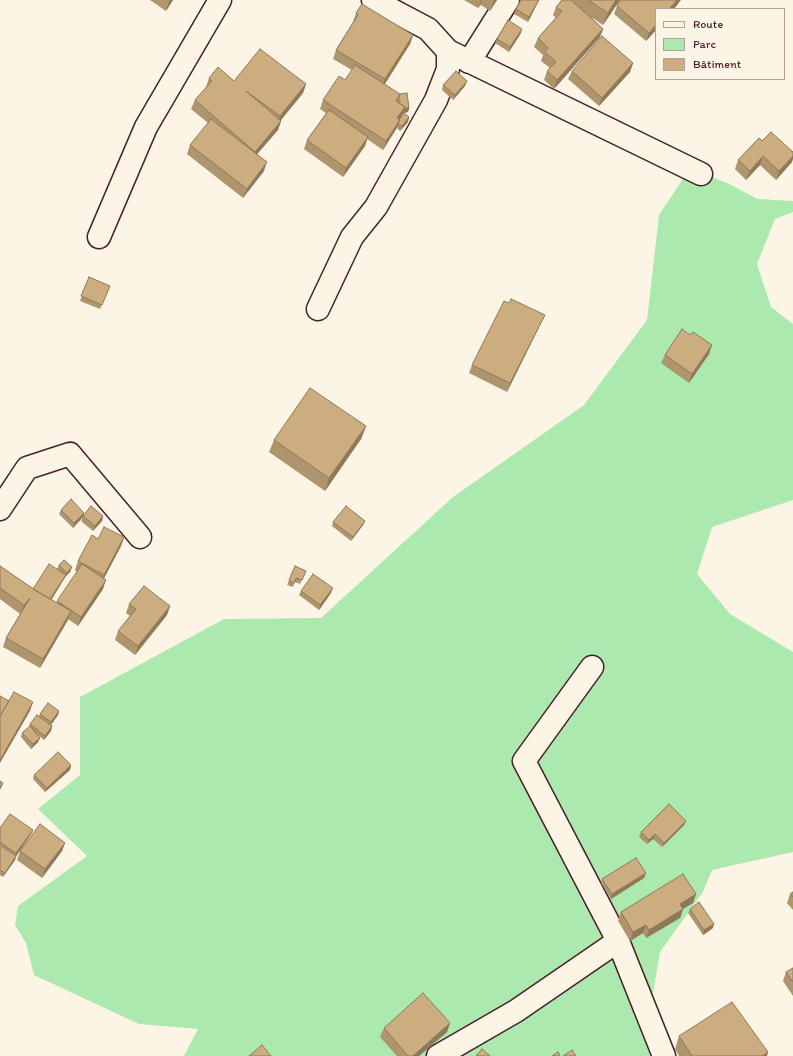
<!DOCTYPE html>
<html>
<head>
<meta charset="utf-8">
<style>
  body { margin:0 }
  #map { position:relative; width:793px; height:1056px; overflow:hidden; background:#fcf5e5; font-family:Itim,sans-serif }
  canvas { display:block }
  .legend { position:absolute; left:655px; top:8px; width:130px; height:72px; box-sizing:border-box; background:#fcf5e5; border:1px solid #b59f9b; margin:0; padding:5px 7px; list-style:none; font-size:12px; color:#4a1f2b }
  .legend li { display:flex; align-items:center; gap:8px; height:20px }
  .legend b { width:20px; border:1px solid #b59f9b }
</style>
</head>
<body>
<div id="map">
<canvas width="793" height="1056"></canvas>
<ul class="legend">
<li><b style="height:5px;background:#fcf5e5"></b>Route</li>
<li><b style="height:11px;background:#abe9af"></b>Parc</li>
<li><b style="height:11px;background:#ccad80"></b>Bâtiment</li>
</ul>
</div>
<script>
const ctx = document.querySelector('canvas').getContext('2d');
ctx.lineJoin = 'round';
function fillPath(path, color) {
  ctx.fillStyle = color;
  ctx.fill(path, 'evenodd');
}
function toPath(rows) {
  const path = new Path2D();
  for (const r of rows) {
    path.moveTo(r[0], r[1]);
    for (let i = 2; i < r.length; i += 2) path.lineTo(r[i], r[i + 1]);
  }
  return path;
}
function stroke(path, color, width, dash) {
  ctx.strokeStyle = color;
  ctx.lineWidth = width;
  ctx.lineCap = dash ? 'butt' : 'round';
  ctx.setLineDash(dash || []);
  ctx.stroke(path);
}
fillPath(toPath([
  [690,168,727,183,758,199,793,201,793,212,775,219,757,264,771,307,793,324,793,500,712,527,697,574,730,614,793,652,793,852,712,870,703,892,660,952,652,1000,670,1056,184,1056,198,1029,139,1024,34,975,26,943,15,925,18,906,87,856,38,809,80,775,80,697,224,619,321,618,453,497,584,405,647,320,659,215]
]), '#abe9af');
const minor = toPath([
  [448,51,701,174],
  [469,62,508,0],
  [99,237,146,127,220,0],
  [318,309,352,237,376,207,436,100,448,69,448,51,428,29,373,0],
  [0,509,27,468,70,454,140,537],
  [592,667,524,761,618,941,664,1056],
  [438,1056,516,1011,618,941]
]);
stroke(minor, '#4a1f2b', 25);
stroke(minor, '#fcf5e5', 22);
fillPath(toPath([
  [150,0,173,0,166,11],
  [464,0,497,0,490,11,481,5,478,8],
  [539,0,528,22,514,14,516,9],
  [562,0,620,0,603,25,591,17,603,29,600,37,554,89,544,80,547,71,550,68,541,61,543,55,534,47,538,38,556,18,553,15,556,7],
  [617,6,656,9,656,30,646,41,614,14],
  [356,13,413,35,410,44,385,84,409,108,408,112,403,113,399,120,409,117,408,122,400,131,397,128,383,150,367,139,365,146,343,177,304,149,307,140,326,113,320,109,323,100,345,80,352,70,333,59,336,50,353,22],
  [521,33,509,52,495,43,497,39],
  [633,63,630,72,599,106,568,79,572,71],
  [209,78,234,81,306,84,303,93,281,120,281,121,278,130,257,154,264,171,243,198,187,154,190,145,208,123,191,109,195,100,206,87],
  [443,85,465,86,453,100,442,90],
  [759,138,792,162,776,180,760,165,746,180,735,169,738,160],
  [89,277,110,286,100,309,80,301],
  [509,303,545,315,541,323,507,392,469,373,472,365],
  [690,335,709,354,689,383,661,363,665,355],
  [366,426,361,439,325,491,269,452,274,440],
  [61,510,84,513,83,516,103,516,102,521,93,531,81,521,83,517,73,528,59,514],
  [365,521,363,525,351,541,332,526,333,522],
  [124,537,121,546,104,578,103,589,78,626,68,619,40,668,3,647,6,638,20,614,0,599,0,566,33,589,57,569,59,565,72,567,70,572,66,576,64,579,51,600,56,603,77,572,75,570,78,561,98,539],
  [295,566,304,575,300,584,295,582,293,587,287,585],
  [301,591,331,593,319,610,299,595],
  [129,604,170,606,167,615,135,655,115,640,118,631,130,616,126,613],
  [59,711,58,715,51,725,52,726,51,731,44,740,38,735,40,738,38,742,31,749,21,737,22,733,29,727,30,724,39,716,40,714],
  [71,765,70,770,45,792,33,779,34,775],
  [684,825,662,847,653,839,647,844,639,837,641,832],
  [0,828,33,830,31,834,16,856,15,860,3,877,0,875],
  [65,843,62,851,42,878,17,860,20,851],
  [646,873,644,878,611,899,601,883,602,879],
  [793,892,793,910,787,903,790,894],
  [696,894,693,903,683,909,680,918,646,938,643,933,630,941,618,921,621,912],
  [690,909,713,928,703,935,688,913],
  [793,968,793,996,783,981,786,972],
  [450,1023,447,1032,419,1056,397,1056,380,1037,384,1028],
  [679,1036,767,1056,679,1056,675,1049]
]), '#af956e');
fillPath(toPath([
  [170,0,173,0,166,11,169,2],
  [481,0,482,0,478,8],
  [494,0,497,0,490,11],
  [539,0,528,22,529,17],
  [616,0,620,0,603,25,608,13],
  [677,0,681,0,674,9,669,9],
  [656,25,656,30,646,41,649,33],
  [522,29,521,33,509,52,510,47],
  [603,29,600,37,554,89,557,80],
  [413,35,410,44,382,88,385,79],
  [633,63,630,72,599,106,602,98],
  [467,81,465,86,453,100,455,95],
  [306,84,303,93,277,125,280,116],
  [409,108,408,112,403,113,402,116,394,127,400,109],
  [409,117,408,122,400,131,402,126],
  [400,120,396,129,383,150,386,141],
  [281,121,278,130,252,160,255,152],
  [368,137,365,146,343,177,346,168],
  [763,156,760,165,746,180,750,171],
  [793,156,793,159,792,162,776,180,779,171],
  [267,162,264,171,243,198,247,189],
  [545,315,541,323,507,392,510,383],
  [712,345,709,354,689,383,692,374],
  [366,426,361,439,325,491,329,478],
  [84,513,83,517,73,528,74,523],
  [103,516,102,521,93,531,95,526],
  [365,521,363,525,351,541,353,537],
  [124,537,121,546,101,584,104,575],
  [72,567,70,572,66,576,64,579,47,607,48,603,65,576,67,573],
  [106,580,103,589,78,626,81,617],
  [333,588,331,593,319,610,320,605],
  [30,598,21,614,24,605],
  [170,606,167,615,135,655,138,646],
  [71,611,68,620,40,668,43,659],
  [33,702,30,711,0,763,0,760],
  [59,711,58,715,50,726,51,722],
  [52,726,51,731,44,740,45,736],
  [40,738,38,742,31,749,33,744],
  [71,765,70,770,45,792,47,788],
  [686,821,684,825,662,847,664,843],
  [33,830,31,834,15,858,16,853],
  [655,834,653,839,647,844,649,840],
  [65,843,62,851,42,878,45,869],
  [16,856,15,860,3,877,5,873],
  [646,873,644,878,611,899,612,894],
  [696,894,693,903,676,913,680,904],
  [683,909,680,918,646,938,649,930],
  [714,924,713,928,703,935,704,930],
  [646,925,643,933,630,941,633,932],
  [450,1023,447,1032,419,1056,413,1056],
  [768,1052,767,1056,762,1056]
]), '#8f795a');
const building = toPath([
  [521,0,539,0,529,17,516,9,521,0],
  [562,0,571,0,603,29,557,80,547,71,556,62,545,52,548,48,538,38,562,11,556,7,562,0],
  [588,0,616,0,608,13,588,0],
  [621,0,677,0,669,9,656,9,656,25,649,33,617,6,621,0],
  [362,4,413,35,385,79,336,50,358,15,356,13,362,4],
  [508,20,522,29,510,47,497,39,508,20],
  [602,36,633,63,602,98,572,71,602,36],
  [260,49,306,84,280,116,246,91,281,121,255,152,195,100,212,81,209,78,218,67,234,81,260,49],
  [355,65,400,94,396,101,405,107,397,118,400,120,386,141,323,100,339,76,345,80,355,65],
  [456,71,467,81,455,95,443,85,456,71],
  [407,93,409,108,404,108,405,107,399,103,399,98,400,94,407,93],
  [329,110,368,137,346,168,307,140,329,110],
  [404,113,409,117,402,126,398,124,399,120,404,113],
  [211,119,267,162,247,189,190,145,211,119],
  [771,132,793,152,793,156,779,171,763,156,750,171,738,160,759,138,762,141,771,132],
  [89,277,110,286,102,305,81,296,89,277],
  [511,299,545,315,510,383,472,365,504,301,509,303,511,299],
  [682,329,690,335,693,332,712,345,692,374,665,355,682,329],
  [310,388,366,426,329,478,274,440,310,388],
  [71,499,84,513,74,523,61,510,71,499],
  [91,506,103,516,95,526,83,516,91,506],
  [346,506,365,521,353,537,333,522,346,506],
  [104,527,124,537,104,575,78,561,92,535,98,539,104,527],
  [64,560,72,567,67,573,59,565,64,560],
  [49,564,66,575,50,599,33,589,49,564],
  [82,564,106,580,81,617,57,601,82,564],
  [0,566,35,590,71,611,43,659,6,638,30,598,24,605,0,588,0,566],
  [295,566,306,571,302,580,296,578,294,583,289,580,295,566],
  [313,574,333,588,320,605,301,591,313,574],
  [144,586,170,606,138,646,118,631,136,609,129,604,144,586],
  [14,692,33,702,0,760,0,716,14,692],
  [0,696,9,701,0,716,0,696],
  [48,703,59,711,51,722,40,714,48,703],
  [37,715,52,726,45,736,30,724,37,715],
  [30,726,40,738,33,744,22,733,30,726],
  [58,752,71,765,47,788,34,775,58,752],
  [0,781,3,783,0,789,0,781],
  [669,804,686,821,664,843,655,834,649,840,641,832,669,804],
  [10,814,33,830,16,853,0,842,0,828,10,814],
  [40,824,65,843,45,869,20,851,40,824],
  [0,845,16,856,5,873,0,870,0,845],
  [636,858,646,873,612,894,602,879,636,858],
  [683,874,696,894,680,904,683,909,649,930,646,925,633,932,621,912,683,874],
  [793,892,793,897,790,894,793,892],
  [699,902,714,924,704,930,690,909,699,902],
  [793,968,793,982,786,972,793,968],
  [423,993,450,1023,413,1056,408,1056,384,1028,423,993],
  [732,1002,768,1052,762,1056,692,1056,679,1036,732,1002],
  [262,1045,271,1056,249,1056,262,1045],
  [482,1049,490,1056,476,1056,482,1049],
  [572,1050,576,1056,563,1056,572,1050],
  [558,1052,560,1056,552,1056,558,1052]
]);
fillPath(building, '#ccad80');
stroke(building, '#8f795a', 1);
</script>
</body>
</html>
